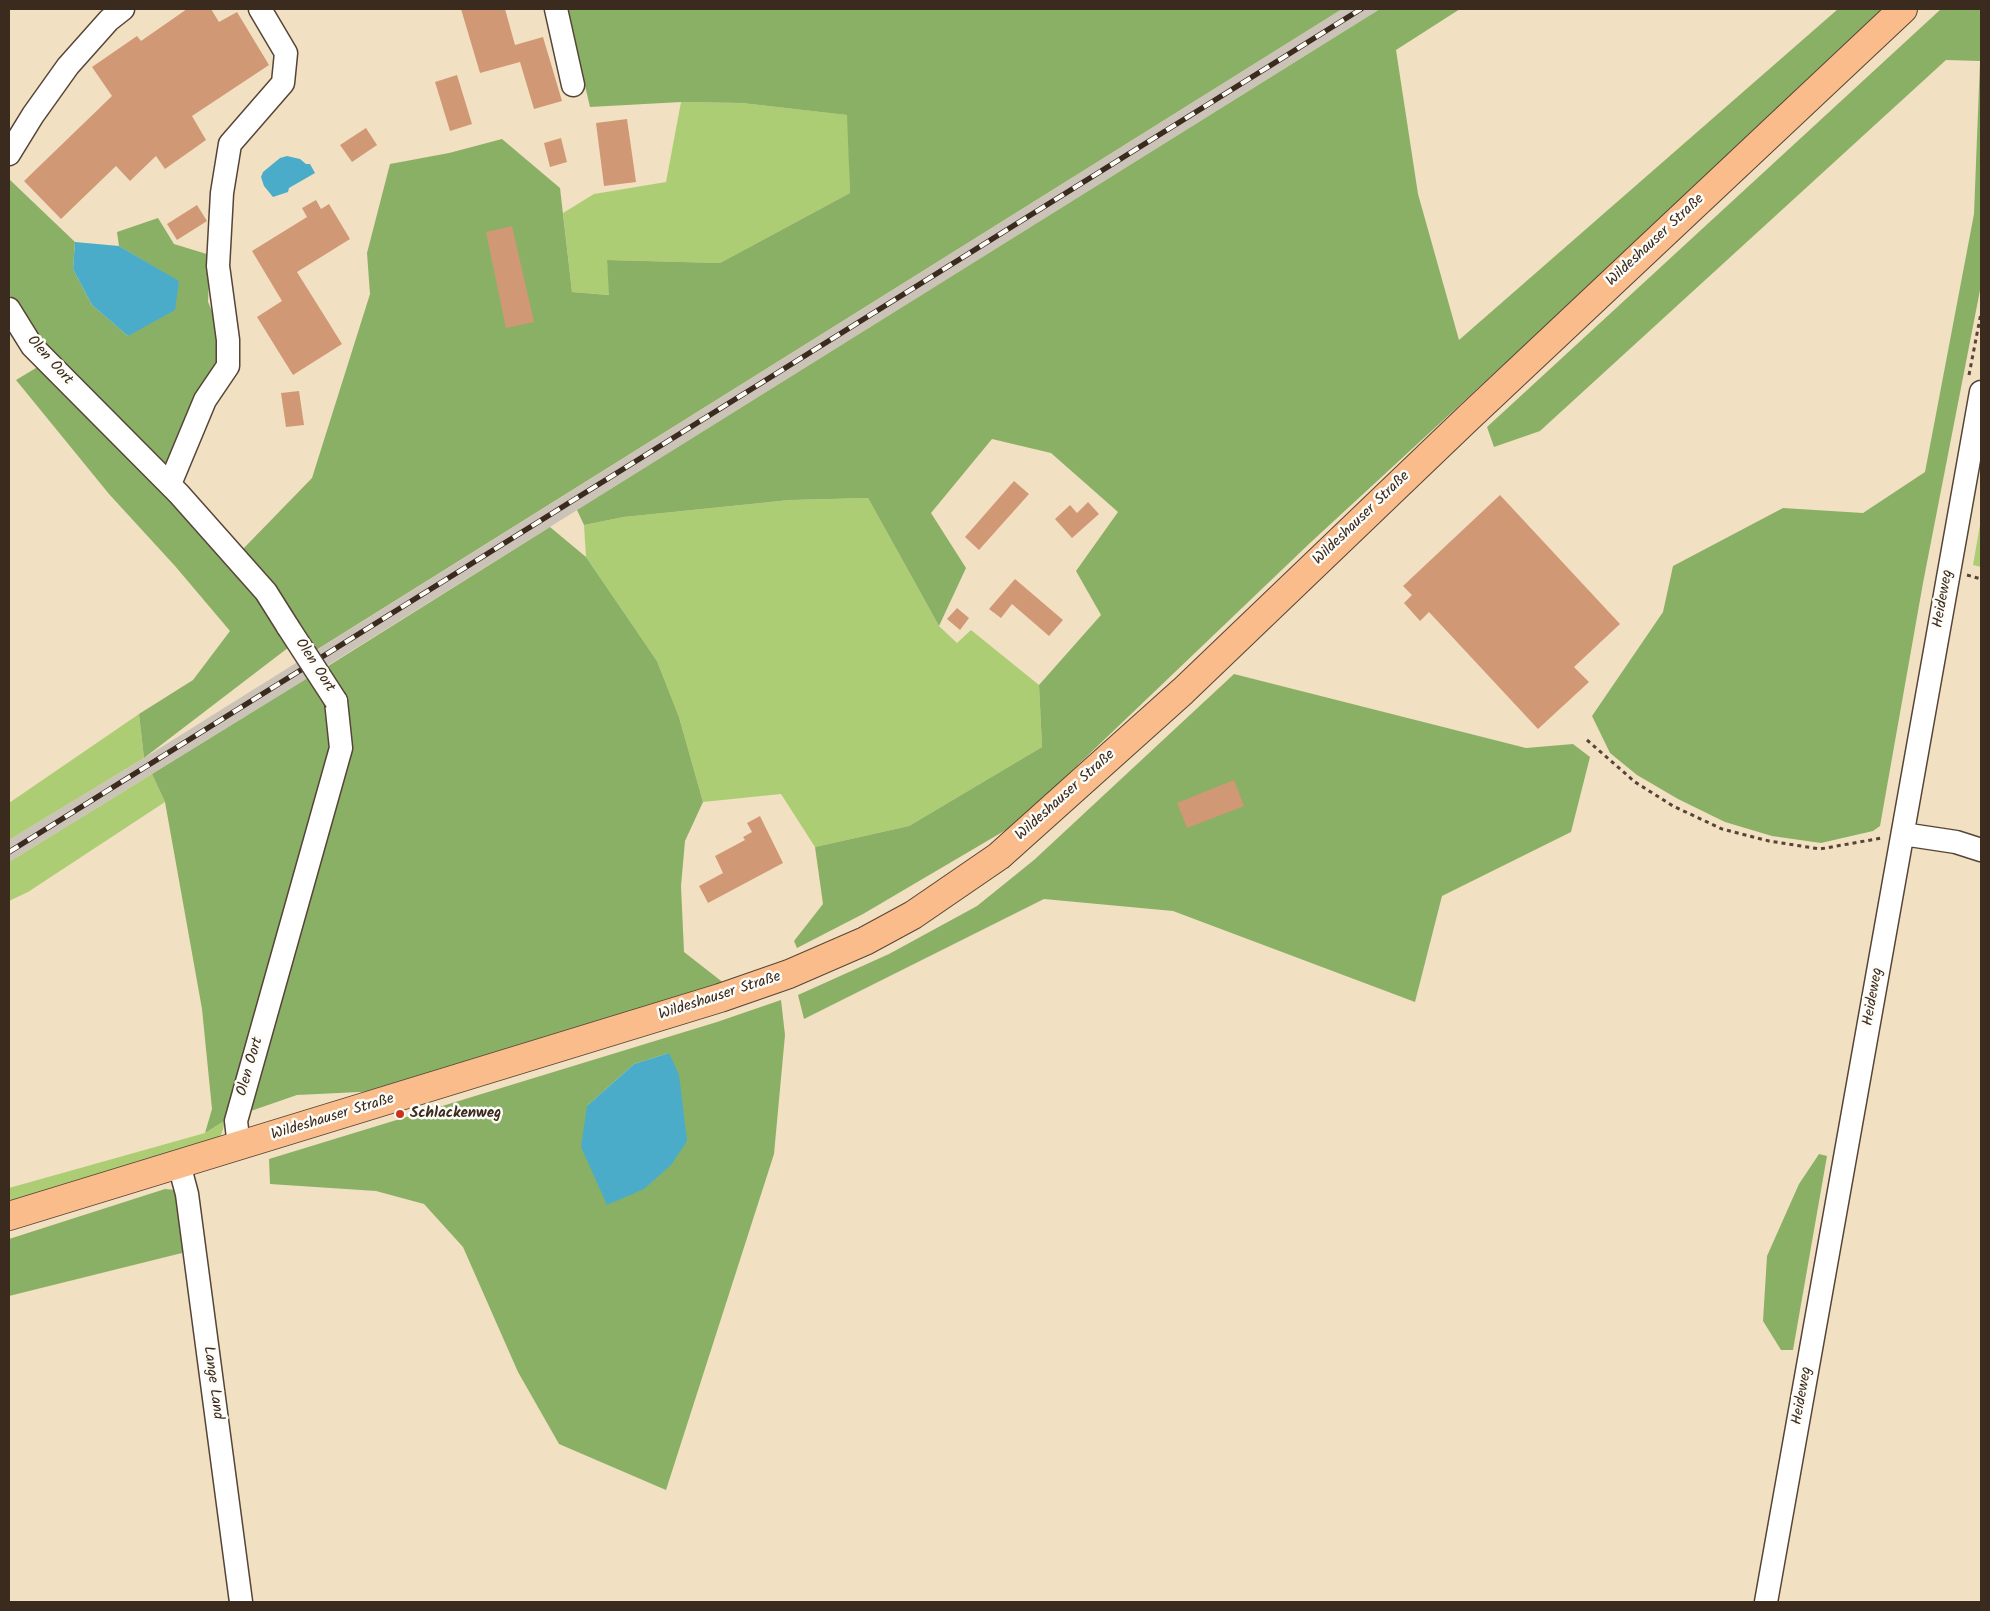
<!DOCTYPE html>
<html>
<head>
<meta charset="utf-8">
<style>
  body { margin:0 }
  #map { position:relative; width:1990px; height:1611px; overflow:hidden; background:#f2e0c2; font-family:Kalam,sans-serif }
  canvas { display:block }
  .frame { position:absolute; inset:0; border:10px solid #3b2a1e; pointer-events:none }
</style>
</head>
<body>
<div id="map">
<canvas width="1990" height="1611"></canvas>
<div class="frame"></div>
</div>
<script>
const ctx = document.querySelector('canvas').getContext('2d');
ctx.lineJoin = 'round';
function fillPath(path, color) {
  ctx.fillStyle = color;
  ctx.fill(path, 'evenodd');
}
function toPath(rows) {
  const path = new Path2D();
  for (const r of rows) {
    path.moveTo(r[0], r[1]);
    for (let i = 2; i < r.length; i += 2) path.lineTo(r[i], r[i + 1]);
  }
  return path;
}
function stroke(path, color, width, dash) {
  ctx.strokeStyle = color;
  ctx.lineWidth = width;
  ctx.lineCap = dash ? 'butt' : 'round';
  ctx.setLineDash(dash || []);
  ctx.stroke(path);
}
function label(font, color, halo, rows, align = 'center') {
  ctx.font = font + ' Kalam,sans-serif';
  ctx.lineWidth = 5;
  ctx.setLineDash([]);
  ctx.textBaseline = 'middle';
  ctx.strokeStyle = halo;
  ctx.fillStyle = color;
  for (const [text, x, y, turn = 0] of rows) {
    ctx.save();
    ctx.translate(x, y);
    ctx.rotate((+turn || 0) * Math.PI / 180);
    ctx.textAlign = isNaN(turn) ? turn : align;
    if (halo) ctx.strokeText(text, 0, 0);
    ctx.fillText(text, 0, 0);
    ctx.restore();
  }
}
fillPath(toPath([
  [1342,9,1380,9,311,676,9,862,9,840,144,758]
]), '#cbc2b8');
fillPath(toPath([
  [681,102,742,103,848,115,850,193,720,263,607,260,610,295,572,292,563,213,594,194,666,182],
  [868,498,939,626,957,643,971,630,1039,685,1042,747,909,826,815,847,781,794,703,802,679,717,657,661,586,557,584,525,624,517,790,500],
  [1981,519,1981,567,1973,565],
  [139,714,144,758,9,840,9,803],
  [152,774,165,802,28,892,9,901,9,862],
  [226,1120,221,1135,213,1144,9,1206,9,1188,205,1133]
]), '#adcd75');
fillPath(toPath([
  [567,9,1342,9,313,652,242,550,312,478,370,294,367,253,390,164,449,153,502,139,560,188,572,292,609,295,607,260,720,263,850,193,847,115,742,103,681,102,590,107],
  [1380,9,1460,9,1396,50,1418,194,1459,340,1838,9,1889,9,1310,543,1016,824,863,914,797,948,794,941,823,904,815,847,909,826,1042,747,1039,685,1101,615,1076,571,1118,512,1051,453,992,439,931,513,966,568,939,626,868,498,790,500,624,517,584,525,577,510],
  [1941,9,1981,9,1981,285,1923,583,1880,826,1873,831,1821,843,1772,836,1725,822,1678,799,1637,775,1610,753,1592,716,1663,612,1673,566,1783,508,1863,513,1925,472,1974,214,1980,61,1946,60,1540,431,1494,447,1487,427],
  [9,179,75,242,73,269,92,305,128,336,179,282,119,246,117,232,158,218,174,244,210,255,208,302,223,337,224,366,172,471,65,371,14,304,9,293],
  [41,365,235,563,293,644,144,758,139,714,193,680,230,631,175,566,109,494,16,380],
  [550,527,586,557,657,661,679,717,703,802,685,841,681,886,684,952,725,984,380,1091,297,1095,245,1113,349,748,325,668],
  [1234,674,1526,748,1573,744,1590,757,1571,832,1442,896,1415,1002,1173,911,1044,899,804,1019,798,995,889,954,977,906,1034,860],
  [311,676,329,702,334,747,226,1120,205,1133,212,1109,202,1009,165,802,152,774],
  [781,1000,785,1035,774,1154,666,1490,559,1444,518,1372,463,1247,424,1204,376,1191,270,1184,269,1159,717,1022],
  [669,1053,587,1106,634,1064],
  [1819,1154,1827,1156,1793,1350,1781,1350,1763,1321,1767,1256,1799,1184],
  [165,1189,176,1190,186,1252,9,1296,9,1239]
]), '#8ab066');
fillPath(toPath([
  [287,156,300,159,306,164,310,164,315,173,289,188,288,192,273,197,264,186,261,177,263,172,280,158],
  [75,242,119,246,179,281,175,310,128,336,92,305,73,269],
  [669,1053,679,1075,687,1141,671,1165,644,1189,607,1205,581,1147,587,1106,634,1064]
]), '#4aacc9');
fillPath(toPath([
  [187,9,211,9,219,22,237,12,269,65,192,116,206,140,165,169,156,156,130,181,116,166,61,219,24,181,112,96,92,67,137,36,141,41],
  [461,9,505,9,515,45,543,37,562,101,534,109,520,62,480,73],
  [457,75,472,124,450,131,435,82],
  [627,119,636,182,604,186,596,123],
  [366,128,377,145,352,162,340,145],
  [561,138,567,162,550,167,544,143],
  [316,200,321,209,329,204,350,239,297,272,342,344,293,375,257,317,282,301,252,251,307,217,302,208],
  [197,205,207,221,177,240,167,224],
  [512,226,534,322,506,328,486,232],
  [299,391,304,425,286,427,281,393],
  [1014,481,1029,494,979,550,965,537],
  [1500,495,1620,624,1574,667,1589,682,1538,729,1429,612,1420,621,1404,603,1412,595,1403,586],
  [1088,502,1099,514,1072,538,1055,519,1070,505,1077,513],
  [1015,579,1063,620,1049,636,1012,604,1001,618,989,609],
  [957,608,969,618,960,630,947,619],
  [1234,780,1244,806,1187,828,1177,803],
  [760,816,783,863,708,903,699,886,723,873,715,856,745,840,743,837,752,832,747,823]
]), '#d19876');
const minor = toPath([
  [556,9,573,85],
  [9,154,33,115,68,66,109,20,123,9],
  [9,309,32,346,179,494,266,592,288,627],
  [170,484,205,400,228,366,228,340,218,266,222,193,230,144,283,83,286,53,260,9],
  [1903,834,1956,842,1981,850],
  [239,1146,236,1121,341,748,336,701],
  [179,1164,187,1194,241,1602],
  [1766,1602,1981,392]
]);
const major = toPath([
  [9,1216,720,998,789,974,865,941,913,915,999,856,1183,691,1468,418,1903,9]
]);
stroke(minor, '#564537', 25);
stroke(major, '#564537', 30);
stroke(toPath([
  [1969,375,1981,313],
  [1967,575,1981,579],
  [1587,740,1635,782,1673,806,1722,829,1769,841,1820,849,1882,838]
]), '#564537', 3, [4, 4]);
stroke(minor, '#fff', 22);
stroke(major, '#f9bc8a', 28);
const rail = toPath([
  [9,852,1361,9]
]);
stroke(rail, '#3b2a1e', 5.5);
stroke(rail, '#fdfcf7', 4, [11]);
const minorBridge = toPath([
  [288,627,336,701]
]);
stroke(minorBridge, '#564537', 25, []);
stroke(minorBridge, '#fff', 22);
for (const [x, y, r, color] of [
  [400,1114,5,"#c8321e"]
]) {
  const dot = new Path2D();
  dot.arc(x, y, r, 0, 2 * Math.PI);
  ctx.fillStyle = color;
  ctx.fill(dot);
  stroke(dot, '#fdfcf7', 2);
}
label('15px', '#3b2a1e', '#fdfcf7', [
  ["Wildeshauser Straße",1656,241,-43],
  ["Olen Oort",49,361,48],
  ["Wildeshauser Straße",1362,519,-44],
  ["Heideweg",1944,599,-80],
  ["Olen Oort",314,666,57],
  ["Wildeshauser Straße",1066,796,-42],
  ["Wildeshauser Straße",720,997,-18],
  ["Heideweg",1874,997,-80],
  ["Olen Oort",251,1067,-74],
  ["Wildeshauser Straße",333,1118,-17],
  ["Lange Land",212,1383,82],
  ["Heideweg",1803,1396,-80]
]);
label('bold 15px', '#3b2a1e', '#fdfcf7', [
  ["Schlackenweg",410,1114]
], 'left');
</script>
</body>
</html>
